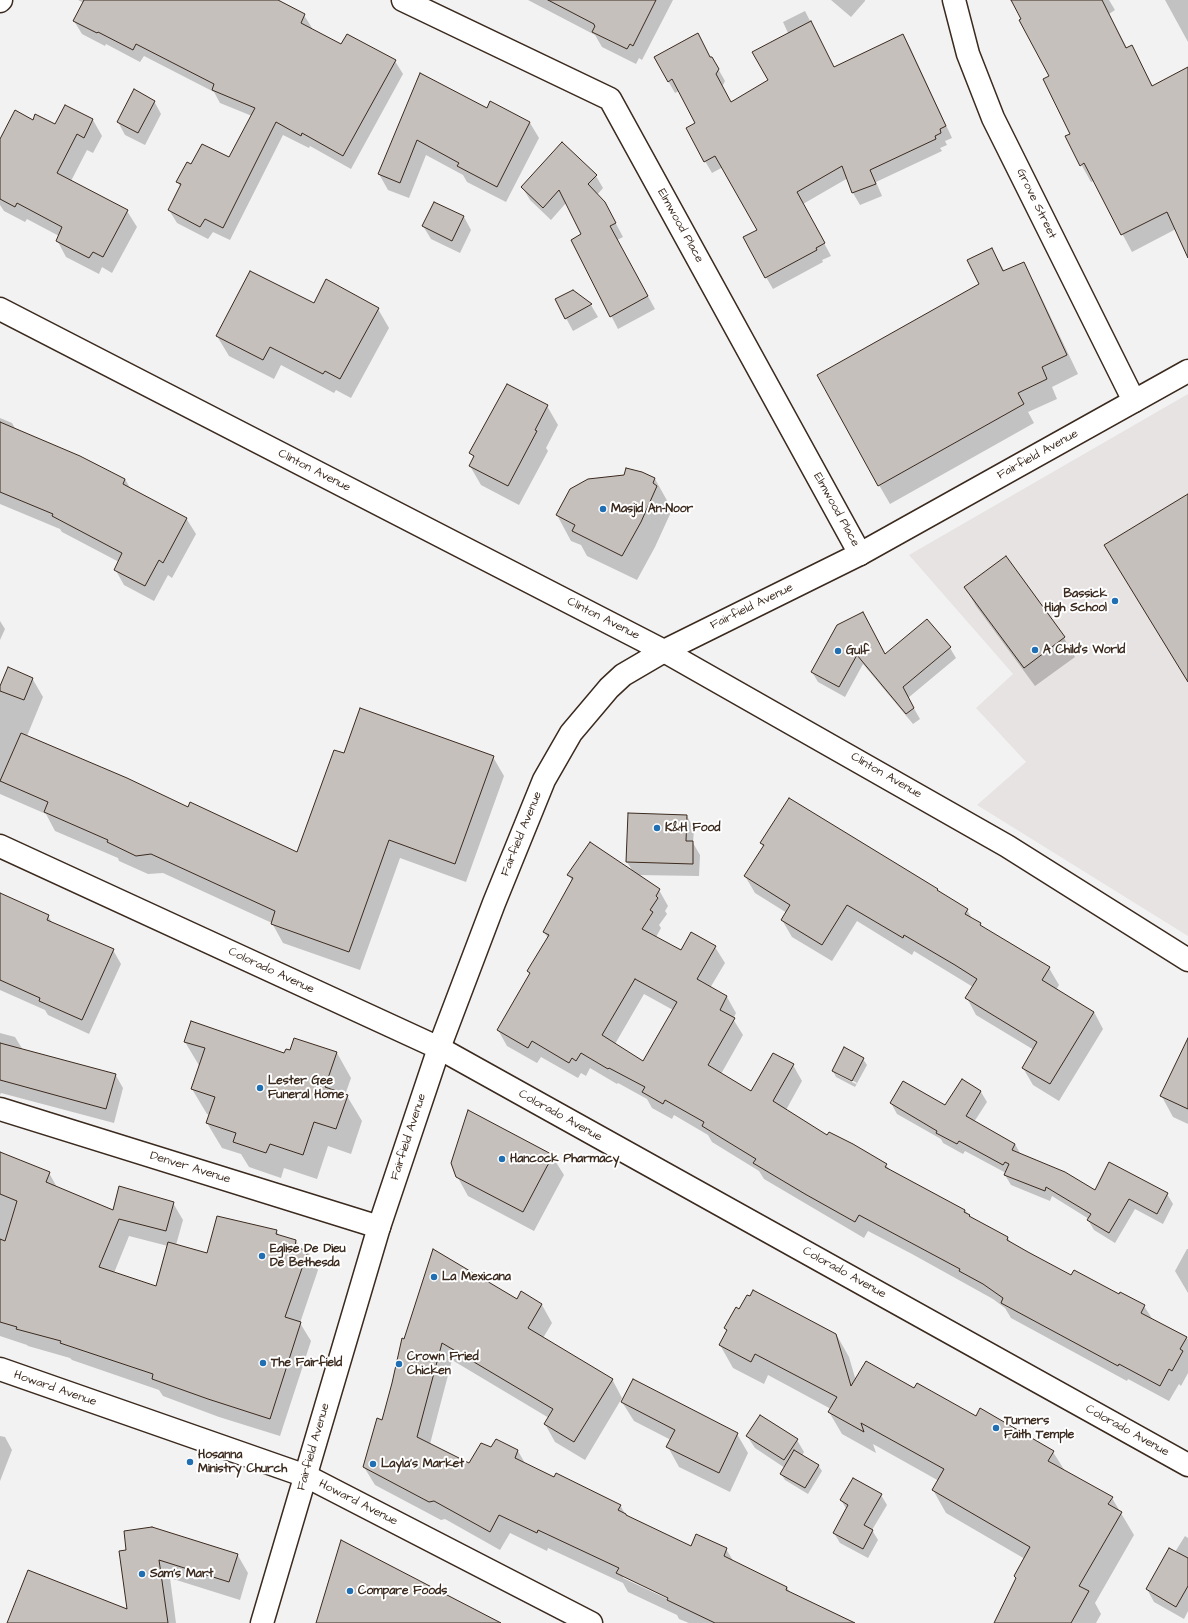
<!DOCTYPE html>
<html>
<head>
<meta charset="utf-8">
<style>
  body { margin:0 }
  canvas { display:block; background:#f3f2f2 }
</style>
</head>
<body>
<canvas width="1188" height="1623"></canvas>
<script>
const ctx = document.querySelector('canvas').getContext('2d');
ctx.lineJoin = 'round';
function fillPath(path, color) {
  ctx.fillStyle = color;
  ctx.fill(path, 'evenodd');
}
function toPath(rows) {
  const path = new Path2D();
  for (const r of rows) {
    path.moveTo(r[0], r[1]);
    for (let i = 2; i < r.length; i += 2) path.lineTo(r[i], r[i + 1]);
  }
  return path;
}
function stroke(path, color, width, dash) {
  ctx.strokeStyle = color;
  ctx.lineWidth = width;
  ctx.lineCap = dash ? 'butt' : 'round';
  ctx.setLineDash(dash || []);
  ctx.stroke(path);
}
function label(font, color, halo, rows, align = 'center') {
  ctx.font = font + ' "Architects Daughter",sans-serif';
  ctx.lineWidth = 4;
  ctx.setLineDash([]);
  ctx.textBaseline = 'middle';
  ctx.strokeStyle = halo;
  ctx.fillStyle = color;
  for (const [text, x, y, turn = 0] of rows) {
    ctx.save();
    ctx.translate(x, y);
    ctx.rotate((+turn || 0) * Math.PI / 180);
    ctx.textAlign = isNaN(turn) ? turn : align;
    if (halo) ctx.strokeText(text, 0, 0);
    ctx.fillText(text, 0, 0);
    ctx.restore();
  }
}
fillPath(toPath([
  [1188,394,1188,936,977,805,1026,762,976,708,1013,674,909,555]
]), '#e6e3e2');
fillPath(toPath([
  [78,0,276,0,304,15,312,28,311,29,342,46,395,61,403,74,351,169,310,146,309,148,283,135,230,240,213,232,208,239,177,223,169,210,181,187,177,182,192,166,230,159,252,116,220,103,214,92,144,56,140,62,106,44,105,46,82,34,74,21,84,3],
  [528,0,673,0,642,60,639,58,636,64,602,47,595,35],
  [831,0,865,0,865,1,851,17],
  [1012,0,1109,0,1115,10,1109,14,1127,48,1132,46,1153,87,1188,92,1188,255,1176,229,1132,252,1094,181,1091,182,1066,137,1071,134,1050,77],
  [1165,0,1188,0,1188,42],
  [805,11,834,68,903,35,910,47,952,138,945,141,947,145,940,148,942,151,876,182,882,196,860,205,853,193,848,178,803,204,831,256,822,260,823,262,773,289,766,277,759,230,723,167,712,173,705,161,697,124,679,91,675,93,655,58,712,58,725,81,722,87,731,103,770,81,788,33,783,22],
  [420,75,487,110,530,123,539,138,506,202,467,182,463,175,426,155,409,198,388,190,379,174],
  [154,101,161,114,145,145,125,135,118,122],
  [66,106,93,120,102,136,93,153,87,150,71,181,127,211,137,227,112,273,102,267,99,274,66,257,57,240,59,236,27,219,25,222,4,211,0,205,0,140,33,121,56,126],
  [596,176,603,188,597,195,612,216,623,237,617,240,655,309,618,329,572,240,583,235,566,203,551,220,530,200,522,187],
  [464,217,471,230,460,253,431,239,423,226],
  [992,249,1005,272,1023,263,1034,282,1078,374,1052,387,1057,399,1028,412,1034,423,890,504,879,485,980,285],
  [326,281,378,309,389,328,351,398,336,390,334,393,281,365,274,379,229,356,217,336,314,304],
  [591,305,598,317,573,331,566,318],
  [547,406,558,425,546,448,548,451,519,505,481,485,470,466,474,458,471,453],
  [0,418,12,423,16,430,125,479,130,488,186,518,196,534,172,578,168,575,154,601,124,585,115,569,119,562,62,532,60,529,0,504],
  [641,473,655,479,669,504,668,507,671,512,655,547,637,580,587,556,581,545,571,541,557,515],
  [1005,558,1064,638,1075,657,1035,686,976,606,965,587],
  [0,621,5,629,0,640],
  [838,626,885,655,950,648,956,658,908,698,920,719,913,724,863,664,845,697,818,682,812,672],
  [32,678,43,697,27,736,189,808,298,853,344,754,493,757,504,776,466,882,400,858,360,970,283,943,272,923,163,873,148,874,119,861,118,858,55,831,46,814,0,794,0,688],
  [687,816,694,829,693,843,700,855,699,876,636,875,659,890,668,906,665,911,667,914,659,925,661,928,656,937,681,952,691,934,715,947,725,963,710,988,727,997,736,1013,733,1019,743,1035,721,1074,752,1092,793,1065,802,1081,786,1110,828,1137,886,1165,890,1170,965,1210,971,1218,1008,1238,1011,1244,1072,1276,1144,1306,1153,1320,1188,1339,1188,1373,1181,1386,1179,1384,1169,1401,1128,1379,1127,1381,1011,1318,1005,1308,993,1299,912,1254,868,1231,864,1238,842,1225,764,1179,759,1171,712,1142,708,1135,674,1115,672,1119,652,1108,647,1099,618,1083,617,1084,590,1068,586,1076,581,1073,578,1078,541,1057,537,1063,507,1046,498,1030,530,974,528,971,548,938,544,932,572,881,569,875,634,873,627,862],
  [644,994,673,1010,644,1062,615,1044],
  [761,843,937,890,967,910,973,920,980,924,982,927,1049,968,1059,985,1056,990,1094,1012,1103,1029,1059,1101,1033,1085,1023,1068,1034,1050,976,1015,967,998,973,987,914,951,912,955,857,921,832,961,792,937,782,920,787,913,755,893,745,876,764,848],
  [0,894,48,916,53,924,113,950,121,964,89,1034,48,1015,45,1010,0,990],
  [0,1033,15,1037,23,1050,115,1074,123,1088,114,1123,1,1093,0,1095],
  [185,1042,285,1054,337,1053,351,1078,345,1095,347,1096,362,1121,351,1154,328,1146,317,1179,284,1168,281,1178,249,1167,241,1154,222,1148,207,1123,210,1115,207,1114,192,1089,200,1067],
  [1188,1047,1188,1124,1173,1117,1161,1095],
  [863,1059,867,1065,855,1087,836,1077,833,1071],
  [836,1072,857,1083,856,1084,836,1074],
  [962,1080,981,1092,987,1102,974,1122,1015,1144,1021,1155,1095,1191,1167,1194,1173,1204,1163,1224,1135,1209,1115,1243,1094,1230,1088,1220,1089,1219,1052,1196,1050,1201,1011,1185,1005,1175,1006,1173,965,1151,963,1154,943,1143,941,1139,897,1114,891,1103,946,1107],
  [0,1153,49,1173,58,1189,113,1211,173,1203,183,1220,176,1245,208,1254,276,1231,279,1235,296,1241,301,1250,308,1252,318,1270,300,1323,311,1341,280,1436,219,1417,163,1396,159,1390,72,1360,70,1358,28,1346,27,1345,0,1336],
  [129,1236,168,1246,157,1287,114,1273],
  [552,1156,564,1175,534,1231,468,1196,457,1176],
  [1187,1249,1188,1249,1188,1293,1175,1271],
  [517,1300,542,1305,552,1323,543,1338,612,1379,622,1398,585,1460,555,1442,545,1424,549,1418,452,1360,430,1444,470,1465,492,1449,496,1440,518,1451,526,1465,620,1505,627,1517,691,1548,726,1549,734,1562,787,1587,790,1593,854,1623,689,1623,679,1619,677,1615,628,1592,623,1583,548,1548,547,1551,510,1533,500,1550,445,1519,441,1520,375,1485,364,1467,382,1421,404,1341],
  [623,1575,673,1599,672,1601,623,1578],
  [725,1328,836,1334,849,1357,856,1381,915,1389,1053,1452,1065,1471,1112,1498,1134,1535,1095,1603,1101,1614,1096,1623,995,1623,1017,1580,1015,1576,1025,1559,946,1513,933,1490,939,1481,873,1444,876,1453,842,1434,829,1412,831,1409,768,1375,764,1384,733,1368,720,1345,728,1332],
  [622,1402,737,1434,748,1453,730,1492,679,1467,668,1447,671,1440,634,1421],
  [0,1436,5,1437,12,1450,0,1481],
  [747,1436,797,1440,804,1452,802,1456,818,1465,822,1471,808,1494,785,1480,781,1474,785,1468,755,1448],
  [881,1495,887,1505,872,1530,878,1540,868,1558,840,1543,834,1533,847,1510,841,1500],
  [1185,1536,1188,1538,1188,1611,1184,1619,1154,1602,1147,1589,1175,1552],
  [121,1552,237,1554,248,1573,240,1600,170,1578,176,1623,8,1623,129,1611]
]), '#0003');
const building = toPath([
  [84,0,278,0,305,14,301,23,341,44,347,34,396,60,343,156,302,133,301,136,276,122,223,228,205,219,200,227,168,210,181,184,176,182,187,162,191,164,202,144,229,157,255,108,212,90,214,84,136,44,133,50,98,32,97,33,73,21,84,0],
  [548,0,656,0,633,46,630,44,627,49,592,32,595,26,594,25,594,24,548,0],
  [1011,0,1102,0,1126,48,1132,45,1152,86,1188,67,1188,258,1167,212,1121,235,1084,163,1080,166,1065,136,1070,134,1043,79,1049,76,1019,20,1021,19,1011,0],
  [811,21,834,67,903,34,946,126,940,129,941,133,935,136,936,139,870,170,876,184,852,193,842,166,797,192,825,243,816,248,817,250,765,278,743,237,757,230,715,156,704,162,686,128,695,123,672,79,668,82,654,57,698,33,710,57,712,57,719,69,716,74,731,102,768,80,752,52,811,21],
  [420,73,487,108,490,101,530,122,497,187,457,166,459,163,417,140,400,183,378,174,420,73],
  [134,89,155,101,138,133,117,122,134,89],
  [65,105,93,119,84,138,77,134,57,173,128,210,103,257,93,252,89,258,56,241,62,227,17,203,15,207,0,199,0,139,15,110,33,120,35,114,55,124,65,105],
  [562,142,597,175,588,184,605,202,616,223,610,226,648,296,610,317,571,240,581,234,559,190,543,208,521,187,562,142],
  [434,202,464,216,452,241,422,226,434,202],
  [992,248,1003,271,1024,262,1067,355,1042,367,1047,379,1018,393,1024,404,878,486,817,375,979,284,967,260,992,248],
  [250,271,314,303,326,279,379,308,340,379,325,371,323,374,270,347,263,360,216,336,250,271],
  [573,290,592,304,565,319,555,299,573,290],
  [507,384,548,405,535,430,537,431,508,486,469,466,474,456,469,453,507,384],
  [0,422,80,456,125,479,123,484,187,518,163,563,159,560,145,586,114,570,122,553,52,516,53,514,0,492,0,422],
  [626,468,642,472,655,478,653,483,657,486,641,522,622,556,572,531,575,525,556,515,570,489,588,479,624,475,626,468],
  [1188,494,1188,682,1104,545,1188,494],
  [1006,556,1065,637,1024,668,964,587,1006,556],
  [863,612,885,654,927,619,951,647,903,687,914,708,906,714,857,655,839,687,811,672,837,625,863,612],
  [8,667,33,678,24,700,0,691,0,686,8,667],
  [360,708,494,756,455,864,389,840,349,952,271,924,275,911,151,854,136,856,107,842,108,840,44,812,48,802,0,781,21,733,127,778,188,807,190,802,297,852,334,750,344,753,360,708],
  [789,798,938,889,937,890,968,909,965,914,981,923,980,925,1050,967,1042,980,1094,1012,1050,1084,1022,1068,1037,1042,965,998,977,979,955,965,904,935,903,938,847,905,822,945,781,920,790,905,744,876,764,845,760,843,789,798],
  [628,813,687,815,686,841,693,841,693,864,626,862,628,813],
  [590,842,660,889,656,896,658,898,650,910,653,912,642,929,681,950,691,932,716,946,697,979,727,996,720,1010,735,1018,708,1065,751,1091,773,1053,794,1064,773,1101,827,1135,829,1132,853,1144,887,1164,885,1167,965,1210,964,1212,970,1215,969,1216,1008,1237,1007,1240,1028,1252,1071,1275,1074,1270,1119,1294,1120,1292,1145,1305,1141,1313,1187,1337,1180,1349,1183,1351,1172,1371,1169,1369,1160,1386,1119,1364,1118,1366,1001,1303,1003,1298,983,1284,959,1271,960,1269,859,1215,855,1222,805,1194,753,1163,756,1159,702,1126,704,1122,665,1100,663,1104,642,1092,645,1087,609,1068,608,1069,581,1053,576,1061,572,1058,569,1063,532,1041,528,1048,497,1030,530,973,527,971,549,935,543,932,573,878,567,875,590,842],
  [635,979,677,1002,643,1061,602,1035,635,979],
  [0,893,49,915,47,920,114,949,82,1020,39,1001,40,998,0,980,0,893],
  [191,1021,284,1053,286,1049,290,1050,294,1038,337,1052,325,1087,348,1095,336,1129,314,1122,303,1155,270,1144,266,1153,233,1142,236,1133,206,1123,215,1097,191,1089,205,1048,184,1042,191,1021],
  [1188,1038,1188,1109,1160,1096,1188,1038],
  [0,1043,116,1074,106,1109,0,1080,0,1043],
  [844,1047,864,1058,852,1081,832,1071,844,1047],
  [962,1079,981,1091,966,1116,1015,1144,1012,1150,1065,1172,1095,1190,1109,1162,1168,1193,1157,1214,1129,1199,1109,1233,1087,1220,1091,1214,1046,1187,1045,1191,1004,1175,1009,1164,1005,1162,1003,1165,959,1141,957,1144,936,1133,937,1131,890,1103,903,1081,945,1105,962,1079],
  [468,1110,553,1155,523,1212,456,1177,451,1163,468,1110],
  [0,1152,50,1172,46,1182,113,1210,119,1186,174,1202,166,1231,119,1219,99,1267,156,1286,168,1242,207,1253,217,1216,277,1230,276,1234,296,1240,295,1247,308,1251,285,1317,301,1322,270,1419,208,1399,152,1379,153,1374,60,1343,61,1341,16,1329,17,1327,0,1322,0,1239,5,1241,17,1201,0,1194,0,1152],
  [433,1249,517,1299,521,1291,542,1304,528,1328,613,1379,574,1442,544,1424,553,1409,442,1343,417,1437,469,1463,481,1443,491,1447,496,1439,518,1450,515,1458,554,1477,556,1473,621,1505,618,1510,626,1514,626,1515,691,1546,696,1534,727,1548,724,1556,787,1587,786,1590,855,1623,715,1623,667,1600,668,1598,616,1573,619,1568,538,1530,537,1533,499,1515,490,1532,434,1501,429,1502,363,1467,377,1418,382,1420,392,1383,402,1338,404,1339,433,1249],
  [753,1290,836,1334,851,1386,866,1361,914,1388,917,1383,976,1416,980,1408,1054,1451,1048,1461,1113,1497,1108,1504,1122,1512,1079,1586,1089,1591,1071,1623,994,1623,1016,1578,1014,1576,1030,1547,932,1490,944,1469,861,1423,864,1432,828,1412,837,1397,755,1354,751,1362,719,1345,727,1330,724,1328,736,1307,739,1309,747,1295,750,1296,753,1290],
  [633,1379,738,1433,719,1473,666,1447,675,1430,621,1402,633,1379],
  [760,1415,798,1439,784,1460,746,1436,760,1415],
  [794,1450,819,1465,805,1488,780,1474,794,1450],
  [853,1478,882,1494,864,1525,873,1530,863,1549,833,1533,848,1505,840,1500,853,1478],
  [152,1527,238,1554,229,1582,159,1560,168,1623,7,1623,28,1570,127,1609,119,1551,126,1550,124,1531,152,1527],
  [341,1540,501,1623,316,1623,341,1540],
  [1169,1548,1188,1558,1188,1586,1176,1607,1146,1589,1169,1548]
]);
fillPath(building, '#c6c0bd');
stroke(building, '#3b2a1e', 1);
const minor = toPath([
  [403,0,610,99,860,554],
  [954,0,968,54,993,118,1134,401],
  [0,1,1,0],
  [664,651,1007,846,1188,960],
  [0,846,439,1048,1188,1465],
  [0,1109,379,1227],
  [0,1369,306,1476,591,1623]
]);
const major = toPath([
  [0,309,664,651],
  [262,1623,379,1227,439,1048,494,903,544,780,571,733,609,688,623,675,664,651,860,554,1188,371]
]);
stroke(minor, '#3b2a1e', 25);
stroke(major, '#3b2a1e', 25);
stroke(minor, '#fff', 22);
stroke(major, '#fff', 22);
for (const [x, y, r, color] of [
  [603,509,4,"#1f6fb2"],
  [1115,601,4,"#1f6fb2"],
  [1035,650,4,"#1f6fb2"],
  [838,651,4,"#1f6fb2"],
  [657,828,4,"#1f6fb2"],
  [260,1088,4,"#1f6fb2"],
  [502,1159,4,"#1f6fb2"],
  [262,1256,4,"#1f6fb2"],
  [434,1277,4,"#1f6fb2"],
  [263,1363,4,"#1f6fb2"],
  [399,1364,4,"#1f6fb2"],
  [996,1428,4,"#1f6fb2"],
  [190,1462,4,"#1f6fb2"],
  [373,1464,4,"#1f6fb2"],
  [142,1574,4,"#1f6fb2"],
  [350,1591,4,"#1f6fb2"]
]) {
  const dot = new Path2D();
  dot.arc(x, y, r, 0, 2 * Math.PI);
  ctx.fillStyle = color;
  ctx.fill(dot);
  stroke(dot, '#fff', 1.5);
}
label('12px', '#3b2a1e', '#fff', [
  ["Grove Street",1036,204,64],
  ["Elmwood Place",680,226,61],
  ["Fairfield Avenue",1038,455,-29],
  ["Clinton Avenue",314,471,27],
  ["Elmwood Place",836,510,61],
  ["Fairfield Avenue",752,607,-26],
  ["Clinton Avenue",603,619,27],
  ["Clinton Avenue",886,776,30],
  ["Fairfield Avenue",522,834,-68],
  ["Colorado Avenue",271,971,25],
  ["Colorado Avenue",560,1116,29],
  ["Fairfield Avenue",409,1137,-72],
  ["Denver Avenue",190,1168,17],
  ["Colorado Avenue",844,1273,29],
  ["Howard Avenue",55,1389,19],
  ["Colorado Avenue",1127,1431,29],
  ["Fairfield Avenue",314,1447,-74],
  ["Howard Avenue",358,1503,27]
]);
label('bold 12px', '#3b2a1e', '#fff', [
  ["Masjid An-Noor",611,509],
  ["Bassick",1107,594,"right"],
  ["High School",1107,608,"right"],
  ["A Child's World",1043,650],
  ["Gulf",846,651],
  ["K&H Food",665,828],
  ["Lester Gee",268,1081],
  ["Funeral Home",268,1095],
  ["Hancock Pharmacy",510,1159],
  ["Eglise De Dieu",270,1249],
  ["De Bethesda",270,1263],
  ["La Mexicana",442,1277],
  ["Crown Fried",407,1357],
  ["Chicken",407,1371],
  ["The Fairfield",271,1363],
  ["Turners",1004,1421],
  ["Faith Temple",1004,1435],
  ["Hosanna",198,1455],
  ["Ministry Church",198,1469],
  ["Layla's Market",381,1464],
  ["Sam's Mart",150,1574],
  ["Compare Foods",358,1591]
], 'left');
</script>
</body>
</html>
